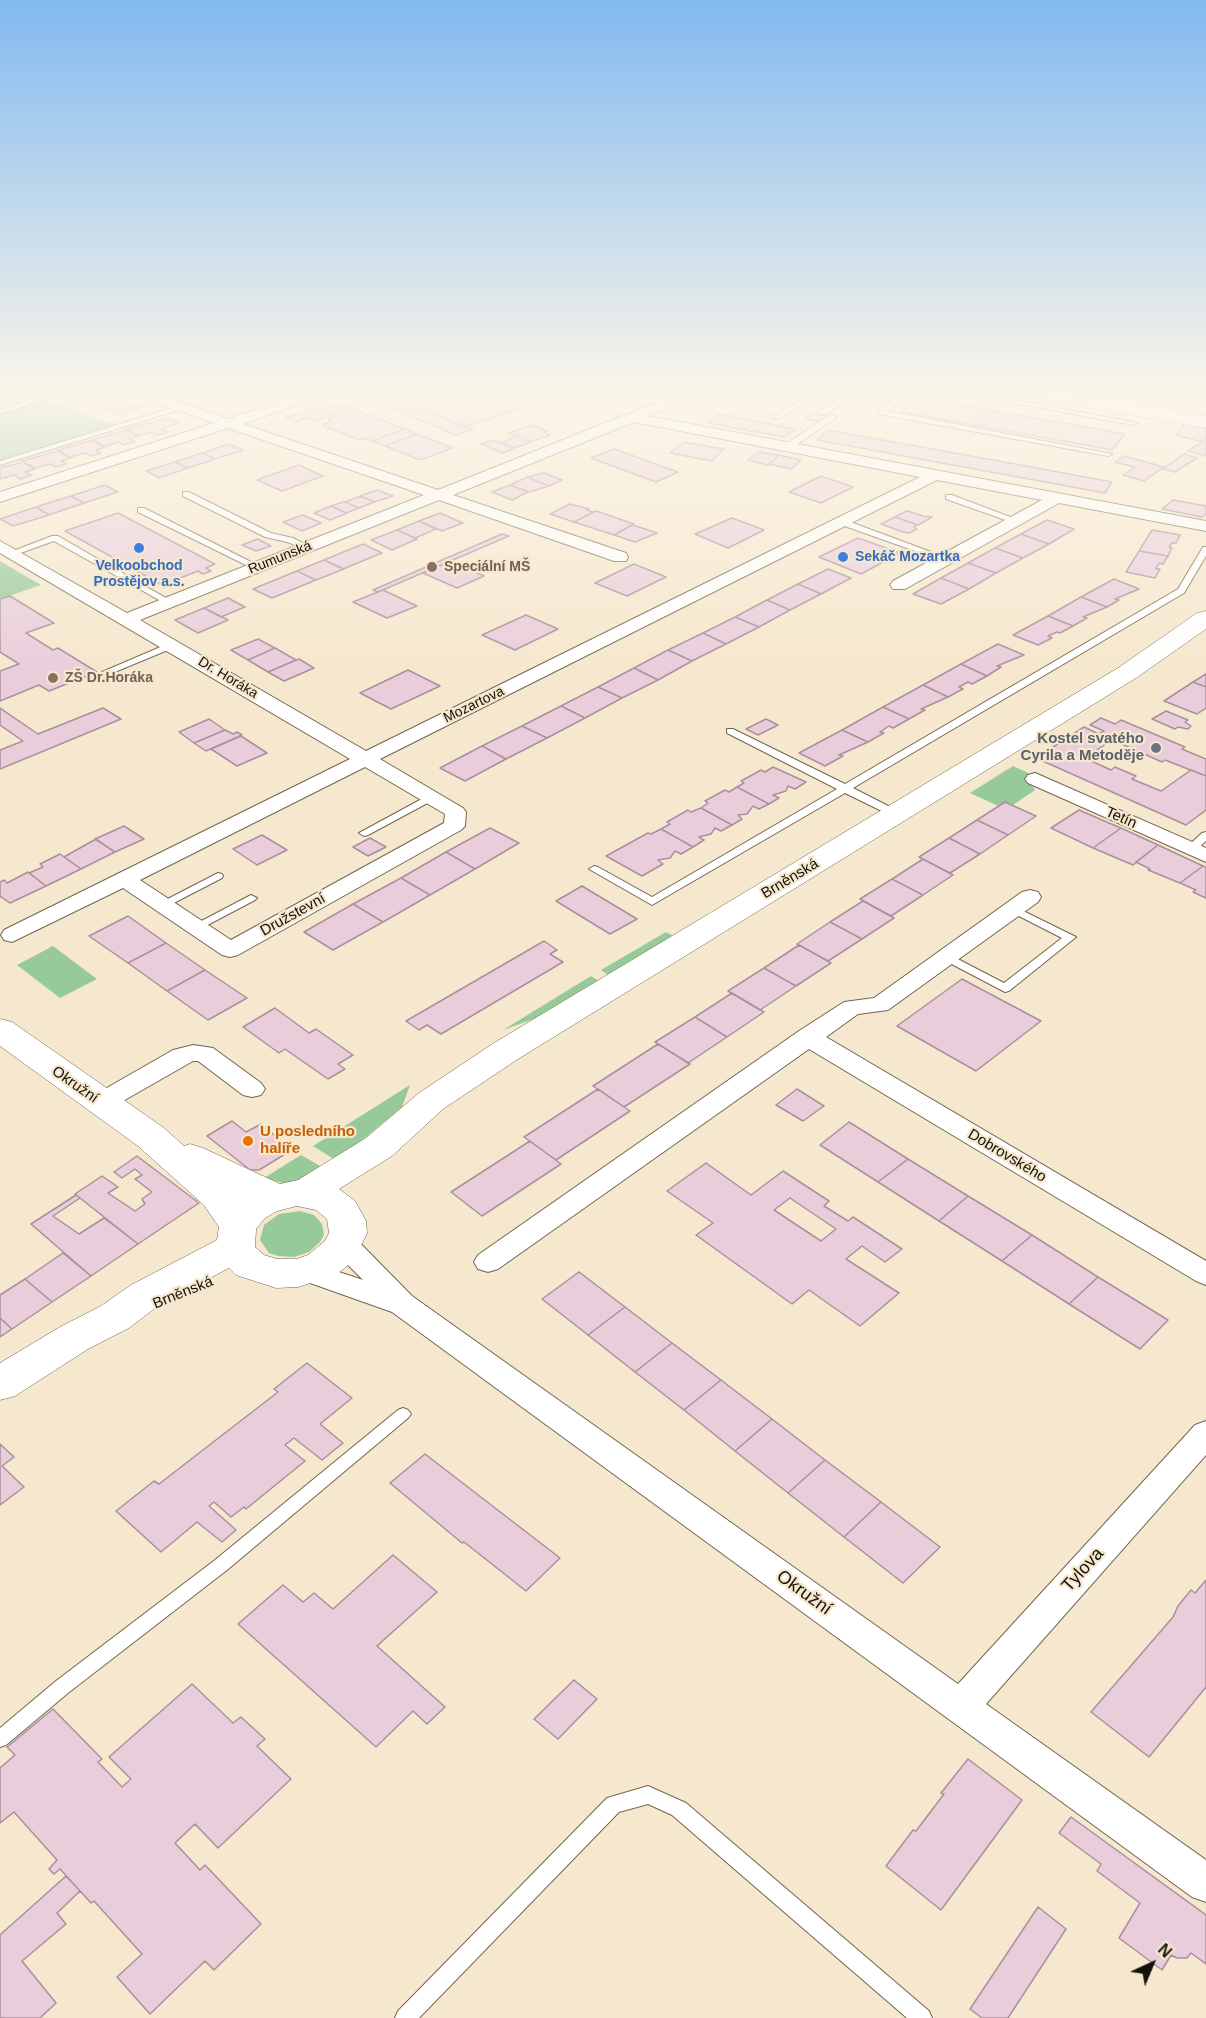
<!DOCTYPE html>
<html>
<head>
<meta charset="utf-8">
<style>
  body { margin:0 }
  #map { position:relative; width:1206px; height:2018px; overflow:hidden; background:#f6e8ce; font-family:Arial,sans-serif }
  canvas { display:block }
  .north { position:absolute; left:1122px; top:1934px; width:60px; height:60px; -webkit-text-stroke:4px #f6e8ce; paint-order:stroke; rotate:44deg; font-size:16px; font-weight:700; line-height:24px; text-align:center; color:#171209 }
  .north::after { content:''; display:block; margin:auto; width:21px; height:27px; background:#171209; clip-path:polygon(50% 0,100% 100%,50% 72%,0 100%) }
</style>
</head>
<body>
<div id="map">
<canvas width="1206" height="2018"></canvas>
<div class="north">N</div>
</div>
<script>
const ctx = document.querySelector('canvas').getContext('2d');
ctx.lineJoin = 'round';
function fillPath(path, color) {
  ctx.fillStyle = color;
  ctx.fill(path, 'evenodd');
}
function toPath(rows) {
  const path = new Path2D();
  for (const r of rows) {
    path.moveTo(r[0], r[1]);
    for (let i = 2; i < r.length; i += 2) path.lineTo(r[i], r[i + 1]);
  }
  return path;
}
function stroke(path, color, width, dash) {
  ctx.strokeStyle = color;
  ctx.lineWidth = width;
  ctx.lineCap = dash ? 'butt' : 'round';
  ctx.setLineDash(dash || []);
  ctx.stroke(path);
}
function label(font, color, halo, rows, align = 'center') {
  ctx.font = font + ' Arial,sans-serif';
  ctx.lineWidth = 4.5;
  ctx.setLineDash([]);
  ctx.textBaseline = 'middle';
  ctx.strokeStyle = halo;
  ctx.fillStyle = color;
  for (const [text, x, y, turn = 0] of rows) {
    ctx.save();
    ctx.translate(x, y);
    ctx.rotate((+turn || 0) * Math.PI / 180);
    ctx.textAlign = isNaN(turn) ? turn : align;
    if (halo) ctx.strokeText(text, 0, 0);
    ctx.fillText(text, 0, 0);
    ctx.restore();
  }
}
fillPath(toPath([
  [46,400,116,425,0,461,0,413],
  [0,561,27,577,41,585,0,599],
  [1013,766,1033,775,1024,780,1031,784,1035,790,1013,805,1005,802,998,806,970,793],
  [666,932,673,936,608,975,601,970],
  [53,946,97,979,60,998,17,965],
  [591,976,599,981,539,1017,503,1030],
  [410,1085,402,1107,337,1161,313,1146],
  [301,1155,327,1170,296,1183,283,1183,264,1178],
  [300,1211,314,1215,322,1224,324,1235,320,1242,309,1252,294,1257,278,1256,269,1253,260,1240,264,1225,279,1214]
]), '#97ca9a');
const building = toPath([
  [83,391,95,391,113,398,97,406,69,396,83,391],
  [410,391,531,391,548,398,466,427,393,397,410,391],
  [763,391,769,393,743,404,724,398,740,391,763,391],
  [1138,391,1139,391,1158,395,1156,399,1135,395,1138,391],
  [260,392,260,391,291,392,267,399,254,394,260,392],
  [252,393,267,399,243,406,229,400,252,393],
  [1159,394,1184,398,1182,403,1156,399,1159,394],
  [1196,395,1206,396,1206,406,1189,404,1196,395],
  [9,396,19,401,5,405,0,403,0,399,9,396],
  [393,397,466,427,472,429,456,435,377,402,393,397],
  [917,397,1125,434,1112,450,901,412,917,397],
  [113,398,141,408,121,415,97,406,113,398],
  [337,404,349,408,315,421,305,418,296,422,286,418,311,408,319,410,337,404],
  [355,410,405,429,372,441,363,438,359,440,322,425,332,421,328,419,355,410],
  [813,413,828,416,821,422,805,419,813,413],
  [719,414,756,421,746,430,708,423,719,414],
  [168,418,178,423,162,429,168,432,157,435,152,432,138,436,126,429,168,418],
  [756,421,795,429,785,437,746,430,756,421],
  [1184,424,1206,428,1206,439,1202,442,1177,435,1184,424],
  [532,425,547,431,543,432,550,435,531,442,509,433,532,425],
  [405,429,417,434,385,446,372,441,405,429],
  [127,430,139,436,129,439,135,442,124,445,119,442,104,447,92,440,127,430],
  [827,430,1026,466,1112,482,1105,493,817,440,827,430],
  [417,434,453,448,420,460,385,446,417,434],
  [517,436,531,442,514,448,501,443,517,436],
  [1206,439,1206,456,1188,451,1202,442,1206,439],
  [93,440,105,447,96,450,101,453,91,456,85,453,70,457,58,450,93,440],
  [493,440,501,443,514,448,503,453,481,444,493,440],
  [684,442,724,449,712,461,670,453,684,442],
  [229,444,243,450,215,459,202,453,229,444],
  [614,449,678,472,656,482,591,458,614,449],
  [58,451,71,458,61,461,66,464,56,467,50,464,35,468,22,461,58,451],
  [758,452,779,455,768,465,748,460,758,452],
  [202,453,215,459,188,468,175,462,202,453],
  [1184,454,1197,458,1175,472,1162,469,1184,454],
  [779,455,801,460,791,469,769,464,779,455],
  [1124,456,1164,467,1144,481,1123,475,1135,467,1115,462,1124,456],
  [23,462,35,469,25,472,31,475,20,479,14,475,0,479,0,468,23,462],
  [175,462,188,468,159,478,146,471,175,462],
  [299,465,323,476,282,491,257,480,299,465],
  [544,473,562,480,549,486,527,477,544,473],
  [821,476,853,487,821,503,789,492,821,476],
  [527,477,549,486,529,492,510,485,527,477],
  [105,485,118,492,84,503,71,496,105,485],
  [510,485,528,492,512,500,492,492,510,485],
  [377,490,393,496,374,502,360,496,377,490],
  [71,496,84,503,49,515,36,507,71,496],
  [361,496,374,502,359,508,345,502,361,496],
  [1173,500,1206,506,1206,514,1202,517,1162,509,1173,500],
  [343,502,345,502,359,508,346,513,331,506,343,502],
  [570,504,589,509,587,510,593,512,574,522,550,514,570,504],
  [331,506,347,513,330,520,314,513,331,506],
  [36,507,49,515,13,526,0,519,36,507],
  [596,511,605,514,634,524,614,535,574,522,596,511],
  [907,511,923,516,932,517,918,525,895,517,907,511],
  [118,513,215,564,206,568,211,571,203,574,198,571,162,585,65,531,118,513],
  [440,513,463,523,442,531,419,521,440,513],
  [303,515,321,523,302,531,283,522,303,515],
  [895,517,917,525,914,527,917,529,909,533,903,532,881,524,895,517],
  [732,518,764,530,728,548,695,534,732,518],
  [1047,520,1074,529,1049,544,1021,534,1047,520],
  [419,521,436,529,415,538,397,530,419,521],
  [632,525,639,527,657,533,635,542,614,535,632,525],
  [397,530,417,539,392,550,371,540,397,530],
  [1152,530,1180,535,1176,543,1172,543,1169,547,1172,548,1168,556,1139,551,1152,530],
  [502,534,509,536,378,592,373,590,502,534],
  [1021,534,1049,544,1023,558,995,548,1021,534],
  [858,538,900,553,861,574,819,557,858,538],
  [258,539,271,546,256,551,242,545,258,539],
  [363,544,382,553,343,569,324,560,363,544],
  [995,548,1023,558,996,573,968,563,995,548],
  [1139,551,1168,556,1163,564,1159,563,1156,569,1160,569,1155,578,1126,572,1139,551],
  [324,560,344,569,316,580,297,571,324,560],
  [451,561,484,576,457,588,423,573,451,561],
  [968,563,996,573,969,589,941,578,968,563],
  [634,564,666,577,627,596,595,583,634,564],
  [828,569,851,578,821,594,798,584,828,569],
  [297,571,316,580,272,598,253,589,297,571],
  [941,578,969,589,941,604,913,594,941,578],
  [1114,579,1139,589,1115,599,1119,600,1107,607,1081,597,1114,579],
  [798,584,821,594,790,610,767,600,798,584],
  [383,590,417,606,387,618,353,602,383,590],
  [10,596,54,623,26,633,53,650,58,648,97,672,49,691,39,685,0,701,0,671,19,664,0,652,0,599,10,596],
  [1081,597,1107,607,1083,617,1087,618,1073,626,1048,616,1081,597],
  [228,598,245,607,221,617,204,608,228,598],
  [767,600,790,610,759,627,735,617,767,600],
  [204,608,228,620,198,633,175,620,204,608],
  [526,615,558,629,515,650,482,635,526,615],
  [1048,616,1073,626,1060,633,1057,632,1048,636,1052,638,1038,645,1013,635,1048,616],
  [735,617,759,627,726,644,703,633,735,617],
  [703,633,726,644,692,661,668,650,703,633],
  [258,639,275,648,248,660,231,650,258,639],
  [998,644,1024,655,997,666,1001,667,987,676,961,664,998,644],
  [275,648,296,660,268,672,248,660,275,648],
  [668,650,692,661,658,680,634,668,668,650],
  [299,659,314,668,284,681,268,672,299,659],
  [961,664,987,676,972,684,968,682,959,687,963,689,948,697,923,685,961,664],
  [634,668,658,680,622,698,598,687,634,668],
  [408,670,440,686,391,709,360,693,408,670],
  [1206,674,1206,687,1193,682,1206,674],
  [1193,682,1206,687,1206,708,1197,714,1164,701,1193,682],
  [923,685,948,697,921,709,925,710,909,719,883,707,923,685],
  [598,687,622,698,585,718,561,706,598,687],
  [561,706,585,718,547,738,522,726,561,706],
  [883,707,909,719,893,728,889,726,880,732,884,733,868,742,842,730,883,707],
  [0,708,38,734,103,708,121,719,0,769,0,750,23,741,0,725,0,708],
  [1166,711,1188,720,1185,722,1191,726,1188,729,1178,727,1175,729,1152,719,1166,711],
  [1101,718,1115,724,1121,720,1185,747,1182,749,1206,759,1206,776,1165,760,1162,762,1099,734,1104,731,1090,725,1101,718],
  [209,719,225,730,194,743,179,732,209,719],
  [766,719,778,725,758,735,746,729,766,719],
  [522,726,547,738,506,759,482,746,522,726],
  [1084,727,1112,740,1085,758,1111,770,1115,767,1136,776,1132,779,1161,791,1191,770,1206,776,1206,810,1186,825,1036,758,1084,727],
  [225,730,233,734,237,732,242,735,206,751,194,743,225,730],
  [842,730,868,742,839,755,843,756,825,766,799,753,842,730],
  [241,736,267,753,237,766,211,749,241,736],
  [482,746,506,759,465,781,440,768,482,746],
  [773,767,806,782,795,789,788,786,786,791,773,795,779,798,769,804,737,787,744,783,741,781,761,770,765,772,773,767],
  [737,787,769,804,759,809,753,806,747,814,738,815,742,819,732,825,701,808,708,803,705,801,725,790,729,792,737,787],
  [1005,802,1036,816,1008,835,977,820,1005,802],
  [701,808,732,825,721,831,715,828,711,834,699,837,704,840,693,847,661,829,670,824,667,822,688,810,691,812,701,808],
  [1079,810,1109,823,1121,828,1093,848,1051,828,1079,810],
  [977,820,1008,835,980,854,949,838,977,820],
  [124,826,144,839,115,852,95,839,124,826],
  [490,828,519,843,475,869,446,852,490,828],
  [1121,828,1158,845,1133,865,1093,848,1121,828],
  [661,829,693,847,681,854,675,851,670,858,658,860,663,864,642,876,606,856,648,833,651,834,661,829],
  [262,835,287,850,257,865,233,849,262,835],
  [370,838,386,847,368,856,353,847,370,838],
  [949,838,980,854,950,873,919,857,949,838],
  [96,839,115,852,81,869,64,857,96,839],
  [1158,845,1203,866,1180,883,1148,870,1150,869,1136,862,1158,845],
  [446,852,475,869,430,895,401,878,446,852],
  [60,854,81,869,46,886,29,873,43,867,40,864,60,854],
  [923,859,953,875,923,895,892,879,923,859],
  [1203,866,1206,867,1206,898,1193,892,1196,890,1180,883,1203,866],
  [28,872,46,886,10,903,0,896,0,882,4,880,7,883,28,872],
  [401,878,430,895,383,922,353,904,401,878],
  [892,879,923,895,891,916,860,899,892,879],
  [582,886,637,919,610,934,556,901,582,886],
  [863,901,894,918,862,939,830,922,863,901],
  [353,904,383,922,333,950,304,932,353,904],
  [128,916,166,943,128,963,89,936,128,916],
  [830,922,862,939,828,961,797,944,830,922],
  [544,941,557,950,550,954,563,962,441,1034,427,1025,419,1030,406,1021,544,941],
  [166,943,205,970,167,991,128,963,166,943],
  [799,945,831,963,796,986,764,968,799,945],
  [764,968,796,986,760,1010,728,991,764,968],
  [205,970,247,998,208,1020,167,991,205,970],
  [962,979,1041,1021,976,1071,897,1026,962,979],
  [732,993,764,1012,727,1037,695,1017,732,993],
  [275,1008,309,1033,316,1029,353,1055,338,1064,345,1069,328,1079,285,1049,279,1053,243,1027,275,1008],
  [695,1017,727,1037,688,1063,655,1042,695,1017],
  [658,1044,690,1064,624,1107,593,1086,658,1044],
  [598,1089,630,1111,556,1160,524,1137,598,1089],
  [797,1089,824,1106,803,1121,776,1105,797,1089],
  [232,1121,246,1132,261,1124,292,1150,259,1170,250,1170,207,1136,232,1121],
  [849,1122,908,1159,878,1182,820,1145,849,1122],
  [530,1141,561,1164,482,1216,451,1192,530,1141],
  [137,1156,199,1203,138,1244,75,1194,102,1176,118,1187,108,1193,135,1211,145,1204,142,1199,152,1192,135,1179,142,1175,135,1169,122,1178,114,1172,137,1156],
  [908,1159,968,1196,939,1221,878,1182,908,1159],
  [706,1163,751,1195,783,1171,829,1201,824,1206,848,1221,853,1217,902,1249,885,1262,862,1246,846,1259,899,1293,860,1326,809,1290,792,1304,696,1235,713,1223,667,1191,706,1163],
  [790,1198,836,1229,821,1241,774,1210,790,1198],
  [76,1195,80,1198,53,1216,79,1234,104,1218,138,1244,91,1276,31,1224,76,1195],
  [968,1196,1032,1235,1002,1261,939,1221,968,1196],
  [1032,1235,1098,1277,1069,1304,1002,1261,1032,1235],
  [63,1253,91,1276,52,1302,25,1279,63,1253],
  [579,1272,625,1307,588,1335,542,1299,579,1272],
  [1098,1277,1168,1320,1140,1349,1069,1304,1098,1277],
  [25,1279,52,1302,12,1329,0,1318,0,1295,25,1279],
  [625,1307,672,1343,635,1372,588,1335,625,1307],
  [0,1318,12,1329,0,1337,0,1318],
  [672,1343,721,1380,684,1410,635,1372,672,1343],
  [307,1363,352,1398,320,1424,343,1443,322,1460,294,1438,285,1445,305,1461,246,1509,244,1507,231,1517,214,1502,209,1506,236,1530,222,1542,197,1522,161,1552,116,1511,154,1481,159,1484,278,1392,274,1389,307,1363],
  [721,1380,772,1419,735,1451,684,1410,721,1380],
  [772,1419,825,1460,788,1493,735,1451,772,1419],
  [0,1444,14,1457,2,1466,24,1487,0,1505,0,1444],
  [425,1454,560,1558,526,1591,464,1542,462,1543,390,1483,425,1454],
  [825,1460,881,1502,844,1537,788,1493,825,1460],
  [881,1502,940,1547,903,1583,844,1537,881,1502],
  [393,1555,437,1592,377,1646,445,1707,427,1724,413,1711,376,1747,238,1624,283,1585,303,1602,314,1593,333,1609,393,1555],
  [1206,1580,1206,1687,1149,1757,1091,1712,1173,1617,1178,1606,1191,1590,1195,1593,1206,1580],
  [574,1680,597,1699,558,1739,534,1719,574,1680],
  [192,1684,233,1723,241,1717,265,1739,257,1746,291,1779,218,1848,195,1824,175,1843,200,1870,205,1865,261,1924,214,1970,205,1961,150,2014,117,1977,142,1954,94,1901,91,1903,60,1869,54,1874,49,1869,57,1860,14,1812,0,1823,0,1768,15,1755,7,1747,53,1709,102,1759,98,1762,122,1787,131,1779,109,1757,192,1684],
  [968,1759,1022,1800,941,1910,886,1866,913,1830,916,1831,944,1794,941,1793,968,1759],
  [1071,1817,1206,1915,1206,1964,1191,1953,1187,1958,1177,1958,1171,1955,1162,1970,1119,1938,1140,1903,1097,1871,1101,1864,1059,1833,1071,1817],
  [66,1876,80,1891,57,1913,66,1924,22,1961,56,2003,40,2018,0,2018,0,1935,66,1876],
  [1038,1907,1066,1929,1008,2018,982,2018,970,2009,1038,1907]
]);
fillPath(building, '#e9cddb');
stroke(building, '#aa8f9d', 1.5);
const lane = toPath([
  [58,391,70,391,0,414,0,410,58,391],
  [659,391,670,391,685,398,682,400,659,391],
  [815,391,824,391,779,419,772,417,815,391],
  [834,391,847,391,855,395,825,415,819,415,819,411,846,396,834,391],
  [906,391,914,391,887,411,1112,454,1108,456,878,414,878,410,906,391],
  [951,391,968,391,1137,423,1133,425,951,391],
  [178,406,185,408,0,465,0,461,178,406],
  [830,415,837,417,790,449,784,449,784,445,830,415],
  [183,492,189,492,271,533,293,538,311,547,307,549,287,542,265,537,183,496,183,492],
  [946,495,952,495,1021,521,1014,523,946,499,946,495],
  [138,508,144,508,261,567,254,569,138,512,138,508],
  [839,520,845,520,950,559,943,561,839,524,839,520],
  [52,536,58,536,173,602,166,604,54,541,15,555,8,553,52,536],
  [1203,547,1206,547,1206,556,1184,593,853,788,900,812,901,814,900,816,892,816,845,793,652,905,589,869,594,866,598,867,652,897,837,789,727,733,727,729,733,729,845,784,1178,589,1203,547],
  [172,642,177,645,175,647,110,674,104,674,102,672,172,642],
  [431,794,436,797,435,799,368,835,364,836,359,833,431,794],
  [1206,832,1206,841,1195,851,1187,851,1186,849,1187,847,1202,833,1206,832],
  [218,873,222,874,223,876,222,878,166,907,158,907,156,905,218,873],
  [251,895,257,898,255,900,200,929,192,929,190,927,251,895],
  [1013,906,1076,937,1009,991,1005,992,942,959,940,957,942,955,950,955,1004,983,1062,938,1009,911,1007,909,1013,906],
  [403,1408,408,1410,411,1414,408,1418,227,1570,68,1693,6,1745,0,1747,0,1728,56,1681,215,1560,398,1410,403,1408],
  [648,1786,686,1803,929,2011,932,2018,907,2018,672,1815,648,1804,619,1812,419,2018,395,2018,398,2011,607,1798,648,1786]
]);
const street = toPath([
  [126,391,148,391,228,419,313,391,336,391,243,424,438,490,685,391,706,391,648,416,1206,521,1206,531,1059,503,905,589,893,589,890,585,893,581,1042,500,937,480,380,759,463,808,466,812,465,826,461,830,238,955,230,957,222,955,123,888,12,942,4,940,1,935,4,930,350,759,0,553,0,541,127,613,424,495,228,428,0,502,0,492,214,423,126,391],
  [634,422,920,477,366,751,140,620,439,500,614,561,626,561,628,557,626,553,453,495,634,422],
  [365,767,445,814,444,823,231,940,140,880,365,767],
  [1035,773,1206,848,1206,862,1028,783,1025,779,1028,775,1035,773],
  [1030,890,1038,892,1041,897,1038,902,888,1010,858,1014,826,1037,1206,1261,1206,1285,1196,1281,809,1049,498,1269,488,1272,478,1269,474,1262,478,1255,799,1031,844,1002,874,998,1022,892,1030,890],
  [193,1045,213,1048,261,1083,265,1089,261,1095,252,1097,243,1095,198,1061,193,1061,109,1109,100,1112,91,1109,87,1103,91,1097,173,1050,193,1045],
  [344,1234,354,1237,412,1296,958,1684,1195,1425,1206,1421,1206,1455,986,1704,1206,1860,1206,1902,1192,1897,392,1312,296,1278,292,1271,296,1264,306,1261,363,1280,334,1251,330,1244,334,1237,344,1234]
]);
const secondary = toPath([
  [1018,391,1063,391,1206,416,1206,428,1027,397,1020,395,1018,391],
  [1206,611,1206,629,1136,678,518,1059,443,1109,392,1156,339,1189,355,1201,366,1221,367,1233,354,1260,336,1275,298,1287,276,1288,236,1275,229,1268,159,1305,129,1328,88,1349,15,1396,0,1400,0,1363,60,1327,101,1306,131,1285,217,1240,219,1227,204,1205,138,1146,0,1046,0,1019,12,1022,164,1128,184,1146,190,1144,203,1148,280,1184,298,1180,366,1138,419,1093,494,1043,1118,668,1197,613,1206,611],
  [297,1206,316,1210,327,1219,329,1233,325,1241,308,1255,297,1259,277,1259,264,1255,255,1247,256,1229,265,1218,277,1211,297,1206]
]);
stroke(lane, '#72664f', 2);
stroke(street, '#72664f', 2);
stroke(secondary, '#72664f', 1);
fillPath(lane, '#fff');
fillPath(street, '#fff');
fillPath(secondary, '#fff');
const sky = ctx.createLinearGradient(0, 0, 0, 674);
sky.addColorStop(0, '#81b9f0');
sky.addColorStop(0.58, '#fbf5e9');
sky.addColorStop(1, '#fbf5e900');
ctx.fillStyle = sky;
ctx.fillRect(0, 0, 1206, 674);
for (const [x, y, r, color] of [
  [139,548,6,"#3f7fe0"],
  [843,557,6,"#3f7fe0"],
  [432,567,6,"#8d6e63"],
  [53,678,6,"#8d6e63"],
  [1156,748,6,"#6b7280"],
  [248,1141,6,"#e8710a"]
]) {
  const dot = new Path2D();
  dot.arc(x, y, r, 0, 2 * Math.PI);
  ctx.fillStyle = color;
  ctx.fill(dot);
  stroke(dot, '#f6e8ce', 2);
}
label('bold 14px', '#366cbe', '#f6e8ce', [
  ["Sekáč Mozartka",855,557],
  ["Velkoobchod",139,566,"center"],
  ["Prostějov a.s.",139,582,"center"]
], 'left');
label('14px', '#171209', '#f6e8ce', [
  ["Rumunská",280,558,-22],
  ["Dr. Horáka",228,678,31],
  ["Mozartova",474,705,-26]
]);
label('bold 14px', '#785e54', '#f6e8ce', [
  ["Speciální MŠ",444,567],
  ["ZŠ Dr.Horáka",65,678]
], 'left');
label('bold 15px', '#5b616d', '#f6e8ce', [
  ["Kostel svatého",1144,739],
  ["Cyrila a Metoděje",1144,756]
], 'right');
label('15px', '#171209', '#f6e8ce', [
  ["Tetín",1121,818,24],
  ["Brněnská",790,879,-31],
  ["Družstevní",293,915,-29],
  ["Okružní",75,1085,35],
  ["Dobrovského",1007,1156,31],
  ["Brněnská",183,1293,-22]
]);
label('bold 15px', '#c56008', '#f6e8ce', [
  ["U posledního",260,1132],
  ["halíře",260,1149]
], 'left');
label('18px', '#171209', '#f6e8ce', [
  ["Tylova",1083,1570,-48],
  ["Okružní",804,1593,36]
]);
</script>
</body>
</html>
